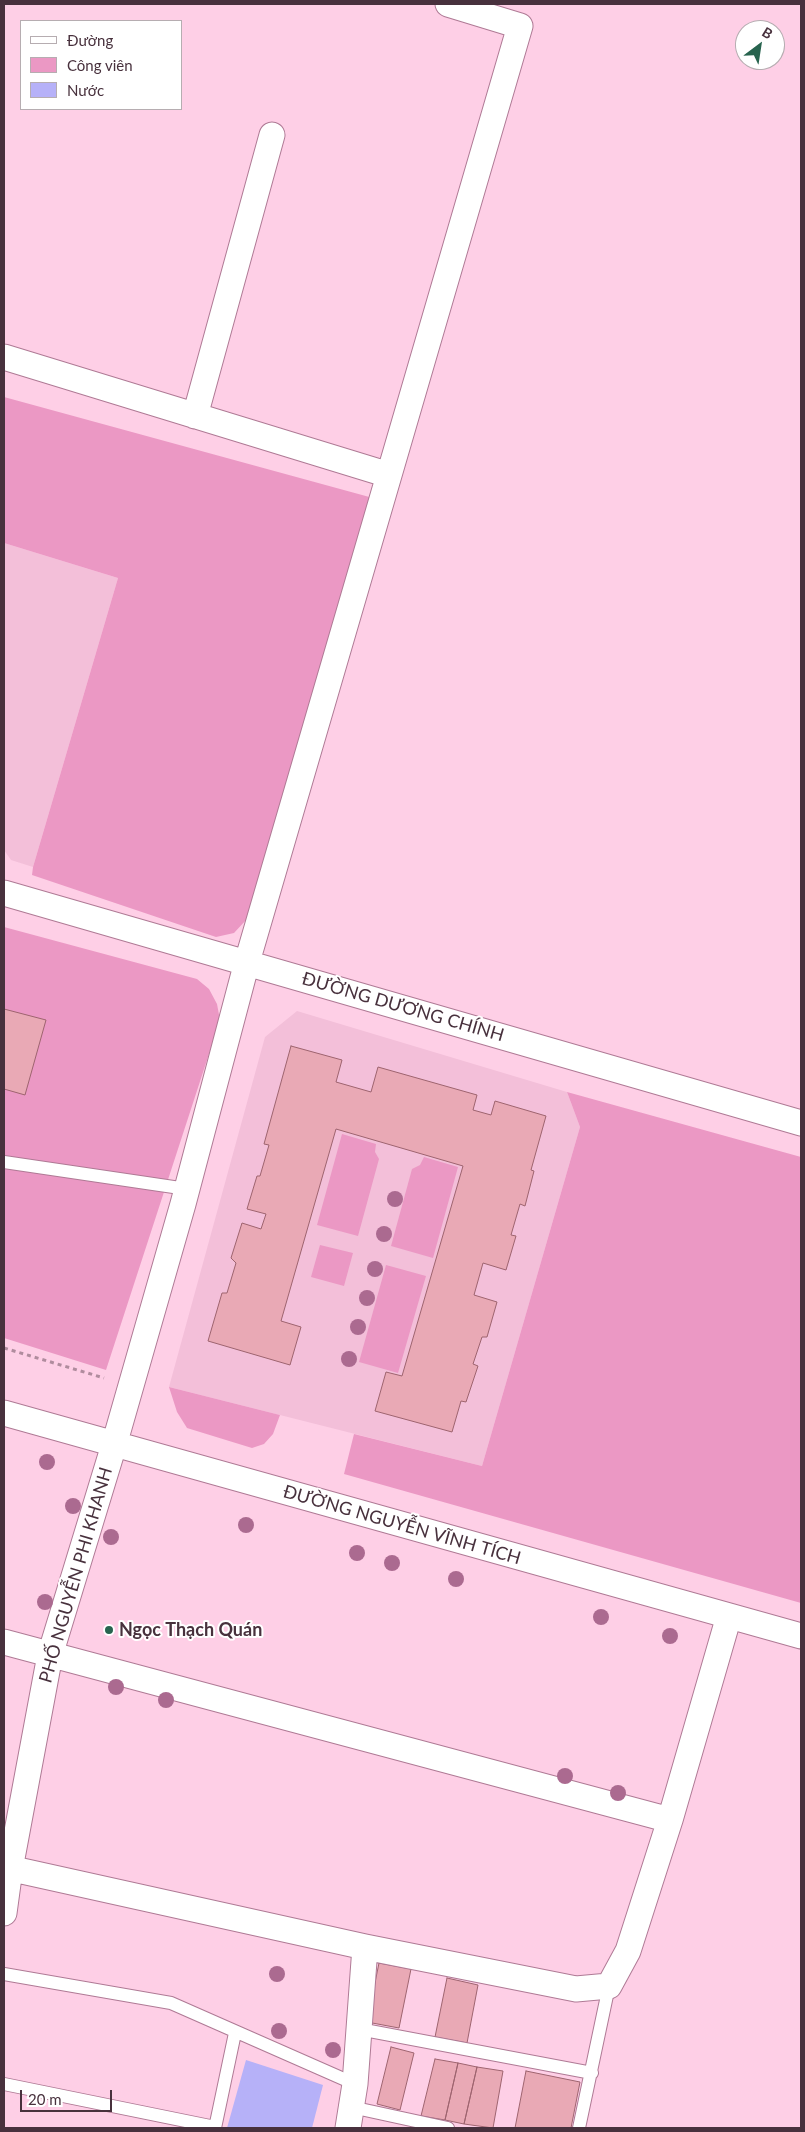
<!DOCTYPE html>
<html>
<head>
<meta charset="utf-8">
<style>
  body { margin:0 }
  #map { position:relative; width:805px; height:2132px; overflow:hidden; background:#fecfe6; font-family:Lato,sans-serif }
  canvas { display:block }
  .frame { position:absolute; inset:0; border:5px solid #48313d; pointer-events:none }
  .legend { position:absolute; left:20px; top:20px; width:162px; height:90px; box-sizing:border-box; background:#fff; border:1px solid #b6adb1; margin:0; padding:6px 9px; list-style:none; font-size:15px; color:#48313d }
  .legend li { display:flex; align-items:center; gap:10px; height:25px }
  .legend b { width:25px; border:1px solid #b6adb1 }
  .north { position:absolute; left:735px; top:20px; width:50px; height:50px; box-sizing:border-box; background:#fff; border:1px solid #b6adb1; border-radius:50%; rotate:31deg; font-size:14px; font-weight:700; line-height:20px; text-align:center; color:#48313d }
  .north::after { content:''; display:block; margin:auto; width:18px; height:22px; background:#28644f; clip-path:polygon(50% 0,100% 100%,50% 72%,0 100%) }
  .scale { position:absolute; left:20px; top:2090px; width:92px; height:22px; box-sizing:border-box; border:2px solid #48313d; border-top:0; padding-left:6px; font-size:15px; line-height:18px; white-space:nowrap; color:#48313d; -webkit-text-stroke:4px #fff; paint-order:stroke }
</style>
</head>
<body>
<div id="map">
<canvas width="805" height="2132"></canvas>
<div class="frame"></div>
<ul class="legend">
<li><b style="height:6px;background:#fff"></b>Đường</li>
<li><b style="height:14px;background:#eb98c4"></b>Công viên</li>
<li><b style="height:14px;background:#b6b1f8"></b>Nước</li>
</ul>
<div class="north">B</div>
<div class="scale">20 m</div>
</div>
<script>
const ctx = document.querySelector('canvas').getContext('2d');
ctx.lineJoin = 'round';
function fillPath(path, color) {
  ctx.fillStyle = color;
  ctx.fill(path, 'evenodd');
}
function toPath(rows) {
  const path = new Path2D();
  for (const r of rows) {
    path.moveTo(r[0], r[1]);
    for (let i = 2; i < r.length; i += 2) path.lineTo(r[i], r[i + 1]);
  }
  return path;
}
function stroke(path, color, width, dash) {
  ctx.strokeStyle = color;
  ctx.lineWidth = width;
  ctx.lineCap = dash ? 'butt' : 'round';
  ctx.setLineDash(dash || []);
  ctx.stroke(path);
}
function label(font, color, halo, rows, align = 'center') {
  ctx.font = font + ' Lato,sans-serif';
  ctx.lineWidth = 4;
  ctx.setLineDash([]);
  ctx.textBaseline = 'middle';
  ctx.strokeStyle = halo;
  ctx.fillStyle = color;
  for (const [text, x, y, turn = 0] of rows) {
    ctx.save();
    ctx.translate(x, y);
    ctx.rotate((+turn || 0) * Math.PI / 180);
    ctx.textAlign = isNaN(turn) ? turn : align;
    if (halo) ctx.strokeText(text, 0, 0);
    ctx.fillText(text, 0, 0);
    ctx.restore();
  }
}
fillPath(toPath([
  [4,543,118,578,33,867,11,860,4,850],
  [297,1011,567,1092,580,1127,482,1466,169,1387,265,1037]
]), '#f3bfd9');
fillPath(toPath([
  [4,397,373,498,255,904,246,920,234,933,216,937,32,875,33,867,118,578,4,543],
  [4,927,197,979,209,989,217,1004,220,1020,106,1370,4,1338],
  [567,1092,801,1157,801,1603,344,1474,354,1434,482,1466,580,1127],
  [342,1134,376,1144,375,1152,379,1159,358,1236,317,1225],
  [424,1157,458,1167,433,1258,391,1246,412,1169,420,1165],
  [320,1245,353,1253,344,1286,311,1277],
  [386,1265,426,1276,398,1373,359,1362],
  [169,1387,280,1415,273,1434,264,1444,252,1448,187,1428,177,1412]
]), '#eb98c4');
fillPath(toPath([
  [246,2060,323,2085,312,2128,227,2128]
]), '#b6b1f8');
const building = toPath([
  [4,1009,46,1020,25,1095,4,1089,4,1009],
  [291,1046,342,1060,336,1082,371,1092,378,1067,477,1095,473,1110,491,1115,495,1101,546,1116,531,1170,534,1171,525,1206,520,1204,511,1235,516,1236,506,1270,483,1263,474,1295,497,1302,487,1337,482,1337,473,1364,478,1366,466,1402,461,1401,452,1432,375,1411,386,1372,402,1376,463,1166,336,1129,281,1321,301,1327,290,1365,208,1341,222,1293,227,1293,236,1263,231,1258,242,1223,261,1229,266,1214,247,1209,257,1176,260,1176,269,1145,264,1144,291,1046],
  [379,1963,411,1969,399,2028,367,2022,379,1963],
  [447,1978,478,1985,467,2043,435,2037,447,1978],
  [391,2047,414,2053,400,2110,377,2104,391,2047],
  [435,2059,458,2063,445,2120,421,2116,435,2059],
  [458,2063,477,2067,464,2124,445,2120,458,2063],
  [477,2067,503,2071,493,2128,464,2124,477,2067],
  [526,2071,580,2082,571,2128,515,2128,526,2071]
]);
fillPath(building, '#e9a9b5');
stroke(building, '#9e646f', 1);
const lane = toPath([
  [4,1162,187,1189],
  [4,1974,171,2003,355,2084],
  [359,2029,592,2073],
  [4,2084,215,2127],
  [351,2107,448,2128],
  [215,2128,235,2033],
  [579,2128,609,1986]
]);
const street = toPath([
  [4,357,389,475],
  [195,416,272,135],
  [4,893,801,1123],
  [4,1413,801,1636],
  [4,1642,670,1820],
  [4,1867,365,1947,576,1989,609,1986,628,1951,670,1820,729,1616],
  [4,1913,10,1869,50,1655,114,1445,183,1204,247,962,520,26,448,4],
  [348,2128,355,2084,365,1947]
]);
stroke(lane, '#af7a95', 14);
stroke(street, '#af7a95', 27);
stroke(toPath([
  [4,1348,104,1378]
]), '#b08c9e', 3, [4, 4]);
stroke(lane, '#fff', 12);
stroke(street, '#fff', 25);
ctx.fillStyle = '#ab6a90';
for (const [x, y] of [
  [395,1199],
  [384,1234],
  [375,1269],
  [367,1298],
  [358,1327],
  [349,1359],
  [47,1462],
  [73,1506],
  [246,1525],
  [111,1537],
  [357,1553],
  [392,1563],
  [456,1579],
  [45,1602],
  [601,1617],
  [670,1636],
  [116,1687],
  [166,1700],
  [565,1776],
  [618,1793],
  [277,1974],
  [279,2031],
  [333,2050]
]) {
  ctx.beginPath();
  ctx.arc(x, y, 8, 0, 2 * Math.PI);
  ctx.fill();
}
for (const [x, y, r, color] of [
  [109,1630,5,"#28644f"]
]) {
  const dot = new Path2D();
  dot.arc(x, y, r, 0, 2 * Math.PI);
  ctx.fillStyle = color;
  ctx.fill(dot);
  stroke(dot, '#fff', 2);
}
label('18px', '#48313d', '#fff', [
  ["ĐƯỜNG DƯƠNG CHÍNH",403,1007,16],
  ["ĐƯỜNG NGUYỄN VĨNH TÍCH",402,1525,16],
  ["PHỐ NGUYỄN PHI KHANH",76,1575,-74]
]);
label('bold 18px', '#48313d', '#fff', [
  ["Ngọc Thạch Quán",119,1630]
], 'left');
</script>
</body>
</html>
